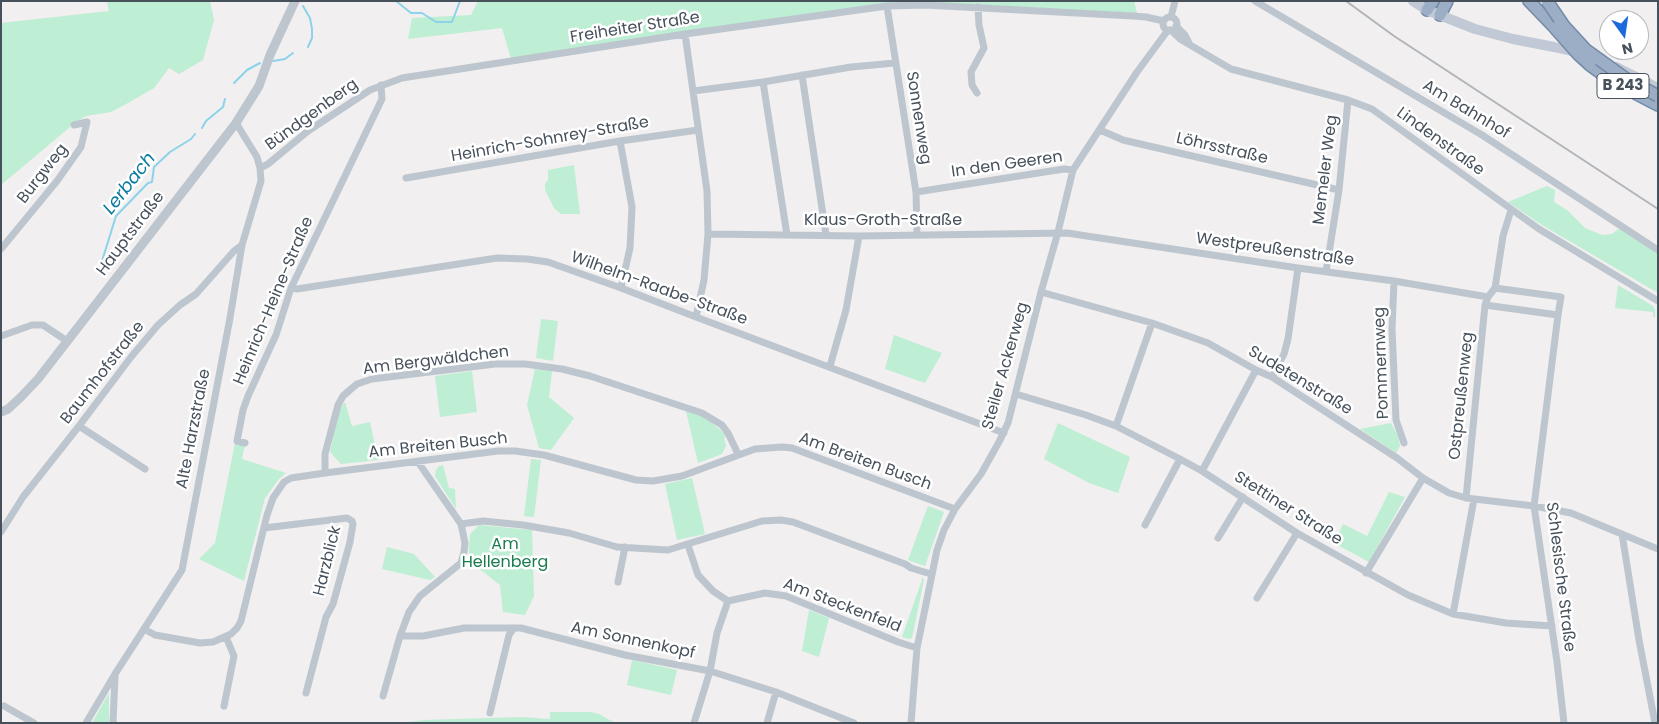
<!DOCTYPE html>
<html>
<head>
<meta charset="utf-8">
<style>
  body { margin:0 }
  #map { position:relative; width:1659px; height:724px; overflow:hidden; background:#f1efef; font-family:Poppins,sans-serif }
  canvas { display:block }
  .frame { position:absolute; inset:0; border:2px solid #47515c; pointer-events:none }
  .north { position:absolute; left:1599px; top:10px; width:50px; height:50px; box-sizing:border-box; background:#fff; border:1px solid #b5b9be; border-radius:50%; rotate:166deg; font-size:14px; font-weight:700; line-height:20px; text-align:center; color:#47515c }
  .north::after { content:''; display:block; margin:auto; width:18px; height:22px; background:#1d6add; clip-path:polygon(50% 0,100% 100%,50% 72%,0 100%) }
</style>
</head>
<body>
<div id="map">
<canvas width="1659" height="724"></canvas>
<div class="frame"></div>
<div class="north">N</div>
</div>
<script>
const ctx = document.querySelector('canvas').getContext('2d');
ctx.lineJoin = 'round';
function fillPath(path, color) {
  ctx.fillStyle = color;
  ctx.fill(path, 'evenodd');
}
function toPath(rows) {
  const path = new Path2D();
  for (const r of rows) {
    if (r.length === 3) {
      path.moveTo(r[0] + r[2], r[1]);
      path.arc(r[0], r[1], r[2], 0, 2 * Math.PI);
      continue;
    }
    path.moveTo(r[0], r[1]);
    for (let i = 2; i < r.length; i += 2) path.lineTo(r[i], r[i + 1]);
  }
  return path;
}
function stroke(path, color, width, dash) {
  ctx.strokeStyle = color;
  ctx.lineWidth = width;
  ctx.lineCap = dash ? 'butt' : 'round';
  ctx.setLineDash(dash || []);
  ctx.stroke(path);
}
function label(font, color, halo, rows, align = 'center') {
  ctx.font = font + ' Poppins,sans-serif';
  ctx.lineWidth = 5;
  ctx.setLineDash([]);
  ctx.textBaseline = 'middle';
  ctx.strokeStyle = halo;
  ctx.fillStyle = color;
  for (const [text, x, y, turn = 0] of rows) {
    ctx.save();
    ctx.translate(x, y);
    ctx.rotate((+turn || 0) * Math.PI / 180);
    ctx.textAlign = isNaN(turn) ? turn : align;
    if (halo) ctx.strokeText(text, 0, 0);
    ctx.fillText(text, 0, 0);
    ctx.restore();
  }
}
fillPath(toPath([
  [107,1,210,1,214,20,203,60,179,74,169,68,154,88,128,103,111,112,86,116,76,122,1,185,1,23,109,11],
  [478,1,1134,1,1137,13,924,3,511,59,502,28,408,39,412,18,471,15],
  [574,165,580,214,561,214,554,208,545,190,545,184,548,180,548,170],
  [1547,186,1555,190,1554,202,1567,210,1585,228,1602,235,1612,234,1620,228,1658,253,1658,293,1542,225,1508,202],
  [1618,285,1653,306,1655,310,1655,317,1653,317,1653,312,1615,308],
  [541,319,558,321,553,361,536,358],
  [894,335,942,353,925,383,885,369],
  [535,369,552,371,549,397,574,418,551,450,539,448,527,405],
  [472,371,477,412,440,417,435,376],
  [345,402,352,426,370,422,378,460,341,464,330,452,339,410],
  [686,411,701,416,712,423,724,433,726,436,724,438,726,446,722,454,698,463],
  [1058,423,1130,457,1118,493,1089,483,1044,459],
  [1391,423,1398,436,1400,446,1396,453,1360,429],
  [235,443,245,444,242,459,286,473,279,479,265,498,244,581,199,559,215,543],
  [531,459,541,460,534,517,524,516],
  [443,465,449,488,455,489,456,509,435,476,436,470,439,466],
  [692,478,705,534,677,540,665,484],
  [1389,492,1405,497,1369,562,1334,543,1343,524,1367,536],
  [928,506,944,512,925,566,908,560],
  [479,525,532,530,534,596,525,615,503,612,500,585,468,560,470,534],
  [387,547,414,554,435,577,430,580,382,569],
  [923,577,924,580,912,638,909,639,902,637],
  [809,610,829,618,819,657,802,651],
  [632,660,677,670,671,695,627,685],
  [109,693,109,723,92,723],
  [550,712,591,712,599,714,615,723,399,723,424,720,523,717,550,719]
]), '#beeed3');
stroke(toPath([
  [396,1,411,13,422,13,436,22,452,22,460,1],
  [303,6,310,18,312,29,312,38,308,47],
  [273,61,285,59,293,53],
  [234,83,247,70,260,63],
  [202,128,206,121,223,107,225,99],
  [102,261,116,216,148,183,152,182,154,167,170,152,191,139,195,134]
]), '#8cd3ea', 2);
const trunk = toPath([
  [1529,1,1555,28],
  [1427,10,1433,1],
  [1440,15,1447,1],
  [1590,65,1612,81,1658,105]
]);
stroke(trunk, '#738ba8', 14);
stroke(toPath([
  [1255,1,1482,135,1658,250],
  [887,6,916,192,917,234],
  [1171,17,1175,1],
  [1170,24,7],
  [1176,26,1185,35,1189,43],
  [1171,30,1180,39,1231,69,1348,100,1372,109,1539,229,1658,301],
  [685,34,707,191,708,234,704,280,696,317],
  [802,75,826,235],
  [763,82,787,235],
  [693,91,763,82,851,67,895,63],
  [977,93,972,85,971,72,984,48,979,25,978,7],
  [1100,130,1123,140,1339,190],
  [620,141,632,207,630,248,621,288],
  [260,168,268,164,308,131,370,90,402,78,685,34,887,6,925,5,1133,16,1146,17,1164,21],
  [406,178,620,141,698,130],
  [916,192,1064,169,1073,170],
  [708,234,859,236,1067,233,1298,268,1394,281,1488,297],
  [1,249,57,181,81,147,87,122,74,125],
  [1326,272,1339,190,1348,100],
  [1394,281,1392,329,1396,420,1404,443],
  [291,288,297,289,497,258,527,259,548,262,621,288,696,317,1004,433],
  [1041,292,1152,323,1208,343,1256,370,1272,377,1397,458,1423,478,1449,493,1466,498,1534,506,1571,513,1658,549],
  [1485,305,1558,315,1561,297,1495,288],
  [1558,315,1534,506,1557,662,1564,723],
  [1,336,32,325,43,325,67,341],
  [830,366,846,310,859,236],
  [1272,377,1284,354,1288,339,1298,268],
  [1016,394,1086,415,1116,426,1180,459,1202,471,1297,533,1408,595,1453,614,1506,623,1552,626],
  [79,426,145,469],
  [1116,426,1152,323],
  [245,443,237,441,243,410,248,396,276,335,291,288,382,99,381,85],
  [1202,471,1256,370],
  [325,473,325,454,338,405,343,396,351,389,357,384,372,379,495,364,525,364,562,369,590,376,702,413,722,425,728,433,738,454],
  [1466,498,1485,305,1488,297,1495,288,1503,236,1511,210],
  [461,524,483,521,523,525,569,533,617,547,668,550,762,521,781,520,793,522,905,564,911,568,931,574],
  [1145,525,1180,459],
  [264,528,347,518,352,521,353,524,350,542,333,604,326,617,306,693],
  [1,532,23,497,79,426,131,357,158,325,180,305,196,294,234,251,242,245],
  [1622,534,1639,640,1655,723],
  [1218,538,1243,497],
  [688,545,698,575,713,591,728,601,765,593,786,596,898,642,917,648],
  [1366,573,1423,478],
  [618,582,625,547],
  [1257,598,1297,533],
  [1453,614,1474,499],
  [144,629,155,635,200,643,213,642,231,634,237,628,241,621,267,515,273,498,284,482,291,478,325,473,498,451,515,451,544,455,636,480,653,481,682,476,755,449,782,447,792,448,955,509],
  [400,636,423,636,464,628,521,628,625,655,710,671,776,692,854,723],
  [383,696,400,636,409,612,420,596,461,563,464,552,465,543,461,524,418,462],
  [4,706,34,723],
  [224,706,234,656,226,637],
  [490,713,509,635,514,628],
  [86,723,115,674,182,570,230,318,242,245,261,181,260,168,257,157,236,123],
  [113,723,115,677],
  [694,723,710,671,717,633,728,601],
  [767,723,776,692],
  [911,723,917,648,937,550,944,530,955,509,981,474,999,442,1008,423,1041,292,1058,232,1073,170,1137,72,1168,30]
]), '#bdc6ce', 7);
stroke(toPath([
  [1,412,8,409,21,397,38,379,236,123,259,86,270,55,295,1]
]), '#bdc6ce', 9);
stroke(toPath([
  [1413,1,1427,10,1475,29,1513,39,1554,47,1580,53],
  [1616,67,1658,88]
]), '#c0c9d5', 10);
stroke(trunk, '#9caec5', 11);
stroke(toPath([
  [1346,1,1394,36,1658,209]
]), '#b1b4b9', 2);
const trunkBridge = toPath([
  [1547,1,1564,26,1586,50,1625,78,1658,96],
  [1555,28,1579,55,1590,65]
]);
stroke(trunkBridge, '#738ba8', 14, []);
stroke(trunkBridge, '#9caec5', 11);
for (const [x, y, w] of [
  [1623,86,52]
]) {
  const box = new Path2D();
  box.roundRect(x - w / 2, y - 12.5, w, 25, 4);
  ctx.fillStyle = '#fff';
  ctx.fill(box);
  stroke(box, '#47515c', 1);
}
label('bold 15px', '#47515c', null, [
  ["B 243",1623,86]
]);
label('16px', '#47515c', '#fff', [
  ["Freiheiter Straße",635,28,-9],
  ["Am Bahnhof",1466,110,31],
  ["Bündgenberg",312,115,-36],
  ["Sonnenweg",918,118,81],
  ["Heinrich-Sohnrey-Straße",550,140,-10],
  ["Lindenstraße",1440,142,36],
  ["Löhrsstraße",1222,149,13],
  ["In den Geeren",1007,165,-8],
  ["Memeler Weg",1326,170,-83],
  ["Burgweg",43,174,-52],
  ["Klaus-Groth-Straße",883,221],
  ["Hauptstraße",131,234,-53],
  ["Westpreußenstraße",1275,250,8],
  ["Wilhelm-Raabe-Straße",659,289,20],
  ["Heinrich-Heine-Straße",274,301,-67],
  ["Am Bergwäldchen",436,361,-7],
  ["Pommernweg",1382,363,-92],
  ["Steiler Ackerweg",1006,366,-74],
  ["Baumhofstraße",103,373,-52],
  ["Sudetenstraße",1300,381,31],
  ["Ostpreußenweg",1462,396,-84],
  ["Alte Harzstraße",194,429,-79],
  ["Am Breiten Busch",438,446,-6],
  ["Am Breiten Busch",865,462,20],
  ["Stettiner Straße",1288,509,32],
  ["Harzblick",328,561,-76],
  ["Schlesische Straße",1560,577,83],
  ["Am Steckenfeld",842,606,21],
  ["Am Sonnenkopf",633,641,12]
]);
label('16px', '#197c4e', '#fff', [
  ["Am",505,545],
  ["Hellenberg",505,563]
]);
label('italic 18px', '#107ba0', '#fff', [
  ["Lerbach",130,184,-52]
]);
</script>
</body>
</html>
